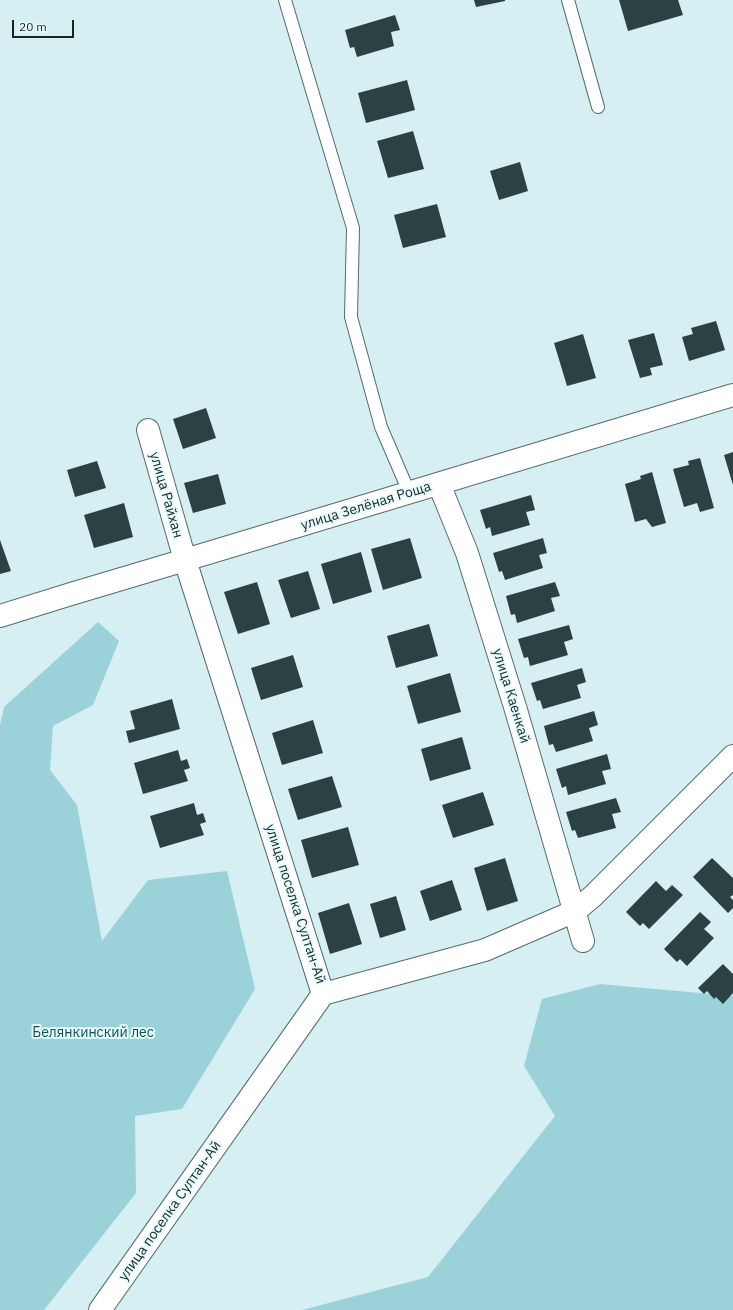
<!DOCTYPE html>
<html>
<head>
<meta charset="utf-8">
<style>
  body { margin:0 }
  #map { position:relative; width:733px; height:1310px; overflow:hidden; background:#d5eff3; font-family:"IBM Plex Sans",sans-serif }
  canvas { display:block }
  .scale { position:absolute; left:12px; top:20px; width:62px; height:18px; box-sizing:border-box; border:2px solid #1a2425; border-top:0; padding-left:5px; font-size:12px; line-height:14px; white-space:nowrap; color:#1a2425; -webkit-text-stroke:3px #e6fbfe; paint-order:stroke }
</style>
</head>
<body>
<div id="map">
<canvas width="733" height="1310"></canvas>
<div class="scale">20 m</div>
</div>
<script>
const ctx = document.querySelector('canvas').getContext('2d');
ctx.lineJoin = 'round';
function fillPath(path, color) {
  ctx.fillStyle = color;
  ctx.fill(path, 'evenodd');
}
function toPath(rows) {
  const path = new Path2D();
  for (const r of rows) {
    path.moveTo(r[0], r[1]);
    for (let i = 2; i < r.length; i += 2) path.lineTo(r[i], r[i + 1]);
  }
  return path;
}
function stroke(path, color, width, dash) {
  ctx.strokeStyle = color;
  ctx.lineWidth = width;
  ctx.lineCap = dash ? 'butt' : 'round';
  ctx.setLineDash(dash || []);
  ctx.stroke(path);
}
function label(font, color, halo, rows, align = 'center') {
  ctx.font = font + ' "IBM Plex Sans",sans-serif';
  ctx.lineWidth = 4;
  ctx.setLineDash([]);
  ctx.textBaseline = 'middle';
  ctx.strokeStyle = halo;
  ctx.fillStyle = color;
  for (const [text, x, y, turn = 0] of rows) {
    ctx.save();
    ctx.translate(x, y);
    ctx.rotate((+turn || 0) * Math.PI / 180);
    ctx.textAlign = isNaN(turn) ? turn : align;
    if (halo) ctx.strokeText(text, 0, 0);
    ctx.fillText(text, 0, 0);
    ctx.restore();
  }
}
fillPath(toPath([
  [98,622,119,641,93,705,53,726,50,770,77,805,102,941,148,880,227,871,255,989,182,1109,135,1116,136,1193,44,1310,0,1310,0,725,4,707],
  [600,984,733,996,733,1310,302,1310,428,1277,555,1116,524,1066,542,999]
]), '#9bd1d9');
fillPath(toPath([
  [474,0,505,0,505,1,476,7],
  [619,0,678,0,683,15,628,31],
  [395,15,400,30,391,32,394,46,357,57,354,47,350,48,345,30],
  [407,80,415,110,366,123,358,93],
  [413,131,424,169,388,178,377,141],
  [520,162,528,191,499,200,490,171],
  [437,204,446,237,403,248,394,215],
  [716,321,725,350,689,361,682,337,693,334,691,328],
  [654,333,663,365,650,368,652,375,640,378,628,340],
  [583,334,596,378,567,386,554,343],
  [206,408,216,438,183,449,173,419],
  [733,452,733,485,724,455],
  [700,458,714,508,700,512,697,503,684,507,673,469,689,465,688,461],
  [97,461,106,488,75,497,67,470],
  [652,472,666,523,652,527,646,519,635,522,625,484,641,479,640,476],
  [218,474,226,504,193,513,184,483],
  [531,495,535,510,526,512,530,525,492,536,490,527,486,529,480,510],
  [124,503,133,537,94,548,84,515],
  [410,538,422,578,383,590,371,549],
  [543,538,547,553,539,555,543,568,505,580,502,571,499,572,493,553],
  [0,540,11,571,0,574],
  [361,552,372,592,333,604,321,564],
  [308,571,320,609,291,618,278,580],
  [257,582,270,624,238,634,224,592],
  [555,582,560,596,551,598,555,611,517,623,515,614,511,615,506,596],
  [429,624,438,656,396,668,387,636],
  [569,625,573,639,564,642,568,655,530,666,528,657,524,658,518,639],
  [293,655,303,687,261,700,251,668],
  [582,668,586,682,577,685,581,698,543,709,540,700,537,701,531,683],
  [450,673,461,712,418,724,407,686],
  [172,699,180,729,129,743,126,731,135,729,130,711],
  [594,711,598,725,589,728,593,741,556,752,553,744,549,745,544,726],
  [313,720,323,753,282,765,272,733],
  [462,737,471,769,430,781,421,749],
  [178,750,181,761,187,759,190,768,184,770,188,781,143,794,134,763],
  [607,754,611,769,602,771,606,784,568,795,566,786,562,788,556,769],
  [332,776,342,807,298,820,288,789],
  [483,792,494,825,453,838,442,805],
  [616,798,621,812,612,814,616,828,578,838,575,830,572,831,566,812],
  [194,803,197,815,203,813,206,822,200,824,204,835,160,848,150,816],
  [348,827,359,865,312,878,301,840],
  [505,858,518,901,487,911,474,868],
  [712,858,733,878,733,895,730,897,733,900,733,908,728,913,693,877],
  [452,880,462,910,430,921,420,891],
  [656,881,666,891,672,885,683,895,649,929,643,923,640,926,626,912],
  [396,896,406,930,380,938,370,904],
  [349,903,362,944,330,954,318,913],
  [700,912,711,922,704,929,714,938,687,966,680,959,677,962,664,949],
  [723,964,733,974,733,993,723,1004,716,997,714,999,707,991,704,994,698,988]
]), '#2b4144');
const service = toPath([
  [285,0,353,228,351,317,381,427,409,492],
  [568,0,598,107]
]);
const minor = toPath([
  [439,484,467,553,516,710,583,941],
  [0,616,71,594,185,560,733,395],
  [323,994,485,950,575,911,593,896,733,756],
  [100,1310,323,994,185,560,148,430]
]);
stroke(service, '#546b6e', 14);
stroke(minor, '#546b6e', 24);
stroke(service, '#fff', 12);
stroke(minor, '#fff', 22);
label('14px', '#1a2425', '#e6fbfe', [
  ["улица Райхан",166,495,74],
  ["улица Зелёная Роща",366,506,-17],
  ["улица Каенкай",511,696,73],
  ["улица поселка Султан-Ай",295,904,72],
  ["улица поселка Султан-Ай",170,1211,-55]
]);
label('14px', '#0e5159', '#e6fbfe', [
  ["Белянкинский лес",93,1033]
]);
</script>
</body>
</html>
